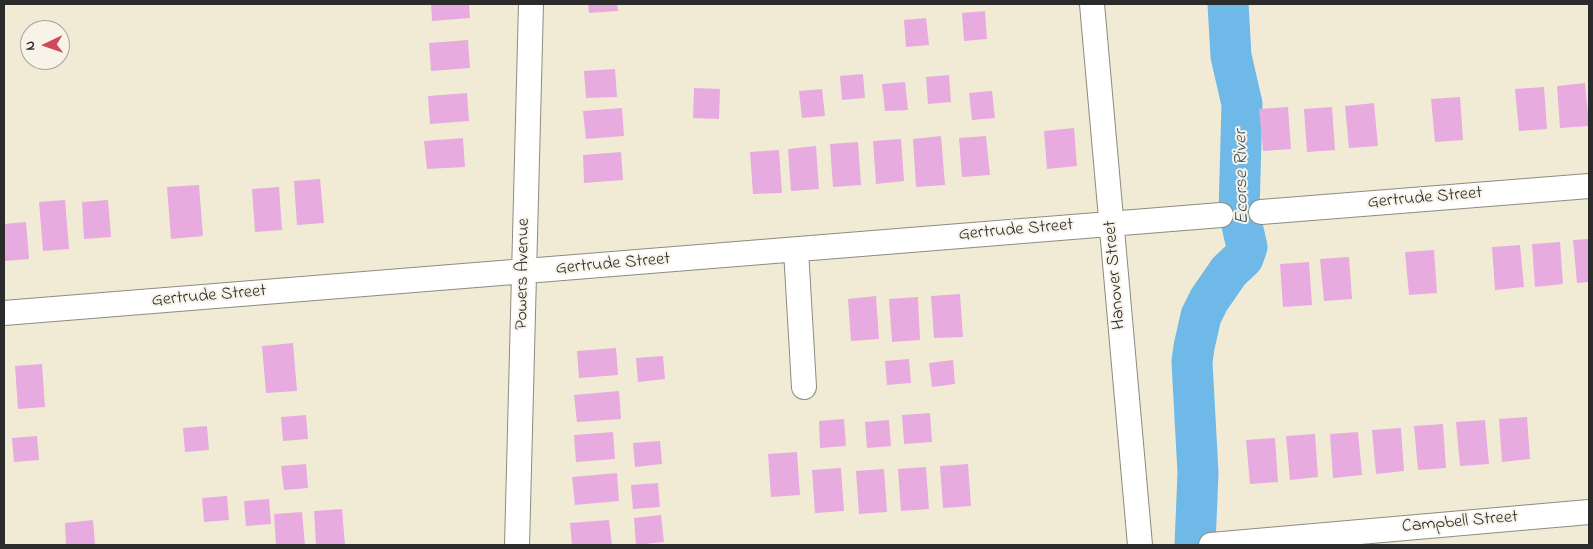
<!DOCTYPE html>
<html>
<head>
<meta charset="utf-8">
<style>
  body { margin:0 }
  #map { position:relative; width:1593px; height:549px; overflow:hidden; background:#f1ebd5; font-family:"Indie Flower",sans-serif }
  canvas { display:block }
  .frame { position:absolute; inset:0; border:5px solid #2b2b2b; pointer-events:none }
  .north { position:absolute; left:20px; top:20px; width:50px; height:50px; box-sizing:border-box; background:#f7f3e8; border:1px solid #a5a39c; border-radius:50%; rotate:267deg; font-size:14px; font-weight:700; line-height:20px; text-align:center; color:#2b2b2b }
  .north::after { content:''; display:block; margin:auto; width:18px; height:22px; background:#d1495b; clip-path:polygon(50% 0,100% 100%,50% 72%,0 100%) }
</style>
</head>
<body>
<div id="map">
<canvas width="1593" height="549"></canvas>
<div class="frame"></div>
<div class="north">N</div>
</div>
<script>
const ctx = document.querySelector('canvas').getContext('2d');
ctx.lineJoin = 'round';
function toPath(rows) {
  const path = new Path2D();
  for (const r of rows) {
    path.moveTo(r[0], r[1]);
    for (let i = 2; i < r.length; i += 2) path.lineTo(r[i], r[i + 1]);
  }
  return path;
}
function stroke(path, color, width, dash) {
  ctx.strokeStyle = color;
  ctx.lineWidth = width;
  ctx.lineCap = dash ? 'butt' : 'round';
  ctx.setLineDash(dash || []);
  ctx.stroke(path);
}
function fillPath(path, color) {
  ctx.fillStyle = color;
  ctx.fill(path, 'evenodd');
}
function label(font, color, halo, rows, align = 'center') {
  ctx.font = font + ' "Indie Flower",sans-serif';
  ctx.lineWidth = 4;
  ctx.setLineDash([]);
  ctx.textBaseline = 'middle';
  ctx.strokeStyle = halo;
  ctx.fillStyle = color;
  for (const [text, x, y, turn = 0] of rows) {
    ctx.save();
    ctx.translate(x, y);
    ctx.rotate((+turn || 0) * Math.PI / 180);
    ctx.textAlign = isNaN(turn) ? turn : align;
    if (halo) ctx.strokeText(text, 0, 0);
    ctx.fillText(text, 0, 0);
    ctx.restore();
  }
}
stroke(toPath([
  [1195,545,1198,473,1192,362,1194,347,1201,316,1209,300,1229,271,1243,258,1247,247,1239,212,1242,104,1231,56,1228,4]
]), '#6fb9e8', 41);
fillPath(toPath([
  [431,4,469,4,470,18,432,21],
  [588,4,617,4,618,11,589,13],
  [985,11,987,39,964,41,962,13],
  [926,18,929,45,906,47,904,20],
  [468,40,470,68,431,71,429,43],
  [615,69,617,97,586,98,584,71],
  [863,74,865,98,842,100,840,76],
  [949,75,951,102,928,104,926,77],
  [905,82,908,110,885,111,882,84],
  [1585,83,1589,126,1560,128,1557,86],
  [1544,87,1547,129,1519,131,1515,89],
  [694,88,720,89,719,119,693,118],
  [822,89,825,116,802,118,799,91],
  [992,91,995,118,972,120,969,93],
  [467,93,469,121,430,124,428,96],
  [1460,97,1463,140,1435,142,1431,99],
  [1374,103,1378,146,1349,148,1345,106],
  [1288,107,1291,149,1263,151,1259,109],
  [1332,107,1335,150,1307,152,1304,109],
  [622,108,624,136,586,139,583,111],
  [1074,128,1077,166,1047,169,1044,131],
  [941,136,945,185,916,187,913,139],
  [986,136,990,175,962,177,959,138],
  [463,138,465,167,427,169,424,141],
  [901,139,904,181,876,184,873,141],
  [858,142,861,185,833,187,830,144],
  [816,146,819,189,791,191,788,149],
  [779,150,782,193,753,194,750,152],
  [621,152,623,180,584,183,583,155],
  [320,179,324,223,297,225,294,181],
  [199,185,203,236,171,239,167,187],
  [279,187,282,230,255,232,252,189],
  [65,200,69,249,43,251,39,202],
  [108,200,111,237,84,239,82,202],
  [26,222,29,259,4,261,4,224],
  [1589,239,1589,282,1577,283,1573,240],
  [1560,242,1563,284,1535,287,1532,244],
  [1520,245,1524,287,1495,290,1492,247],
  [1434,250,1437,293,1409,295,1405,252],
  [1349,257,1352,299,1324,301,1320,259],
  [1309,262,1312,305,1283,307,1280,264],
  [960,294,963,337,934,338,931,296],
  [876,296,879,339,851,341,848,299],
  [918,297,920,340,892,342,889,299],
  [293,343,297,391,266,393,262,346],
  [616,348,618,375,579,378,577,351],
  [663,356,665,379,638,382,636,358],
  [909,359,911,383,887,385,885,361],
  [953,360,955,384,932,387,929,363],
  [42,364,45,407,18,409,15,366],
  [619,391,621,419,577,422,574,395],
  [930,413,932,442,904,444,902,415],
  [306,415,308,439,283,441,281,417],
  [1527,417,1530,459,1502,462,1499,419],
  [844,419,846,446,820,448,819,421],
  [889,420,891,446,867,448,865,422],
  [1485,420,1489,464,1460,466,1456,422],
  [1443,424,1446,468,1418,470,1414,426],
  [207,426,209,450,185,452,183,428],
  [1401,428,1404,471,1376,474,1372,430],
  [613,432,615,459,576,462,574,435],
  [1358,432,1362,475,1333,478,1330,434],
  [1315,434,1318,477,1290,480,1286,436],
  [37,436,39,460,14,462,12,438],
  [1275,438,1278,482,1250,484,1246,440],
  [660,441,662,464,635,467,633,443],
  [797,452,800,495,771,497,768,454],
  [306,464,308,488,284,490,281,466],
  [968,464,971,506,943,508,940,466],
  [926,467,929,509,901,511,898,469],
  [841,468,844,511,815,513,812,470],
  [884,469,887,512,859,514,856,471],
  [617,473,619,501,575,505,572,477],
  [658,483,660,507,633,509,631,485],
  [227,496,229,520,204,522,202,498],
  [269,499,271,524,246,526,244,501],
  [342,509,345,545,316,545,314,511],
  [302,512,305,545,276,545,274,514],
  [661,515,664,542,636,545,634,518],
  [93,520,95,545,66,545,65,523],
  [609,520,612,545,572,545,570,523]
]), '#e8abe0');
const minor = toPath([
  [1092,4,1140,545],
  [1261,212,1589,186],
  [796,250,804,387],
  [4,313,1221,215],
  [517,545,531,4],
  [1211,545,1589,512]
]);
stroke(minor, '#8e8b80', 26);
stroke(minor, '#fff', 24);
label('18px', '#2b2b2b', '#f7f3e8', [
  ["Gertrude Street",1425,199,-5],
  ["Gertrude Street",1016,231,-5],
  ["Gertrude Street",613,265,-5],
  ["Powers Avenue",524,274,-89],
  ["Hanover Street",1116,275,-95],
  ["Gertrude Street",209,297,-5],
  ["Campbell Street",1460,523,-5]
]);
label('italic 19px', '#3f5664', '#f7f3e8', [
  ["Ecorse River",1243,177,-91]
]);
</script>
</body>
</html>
